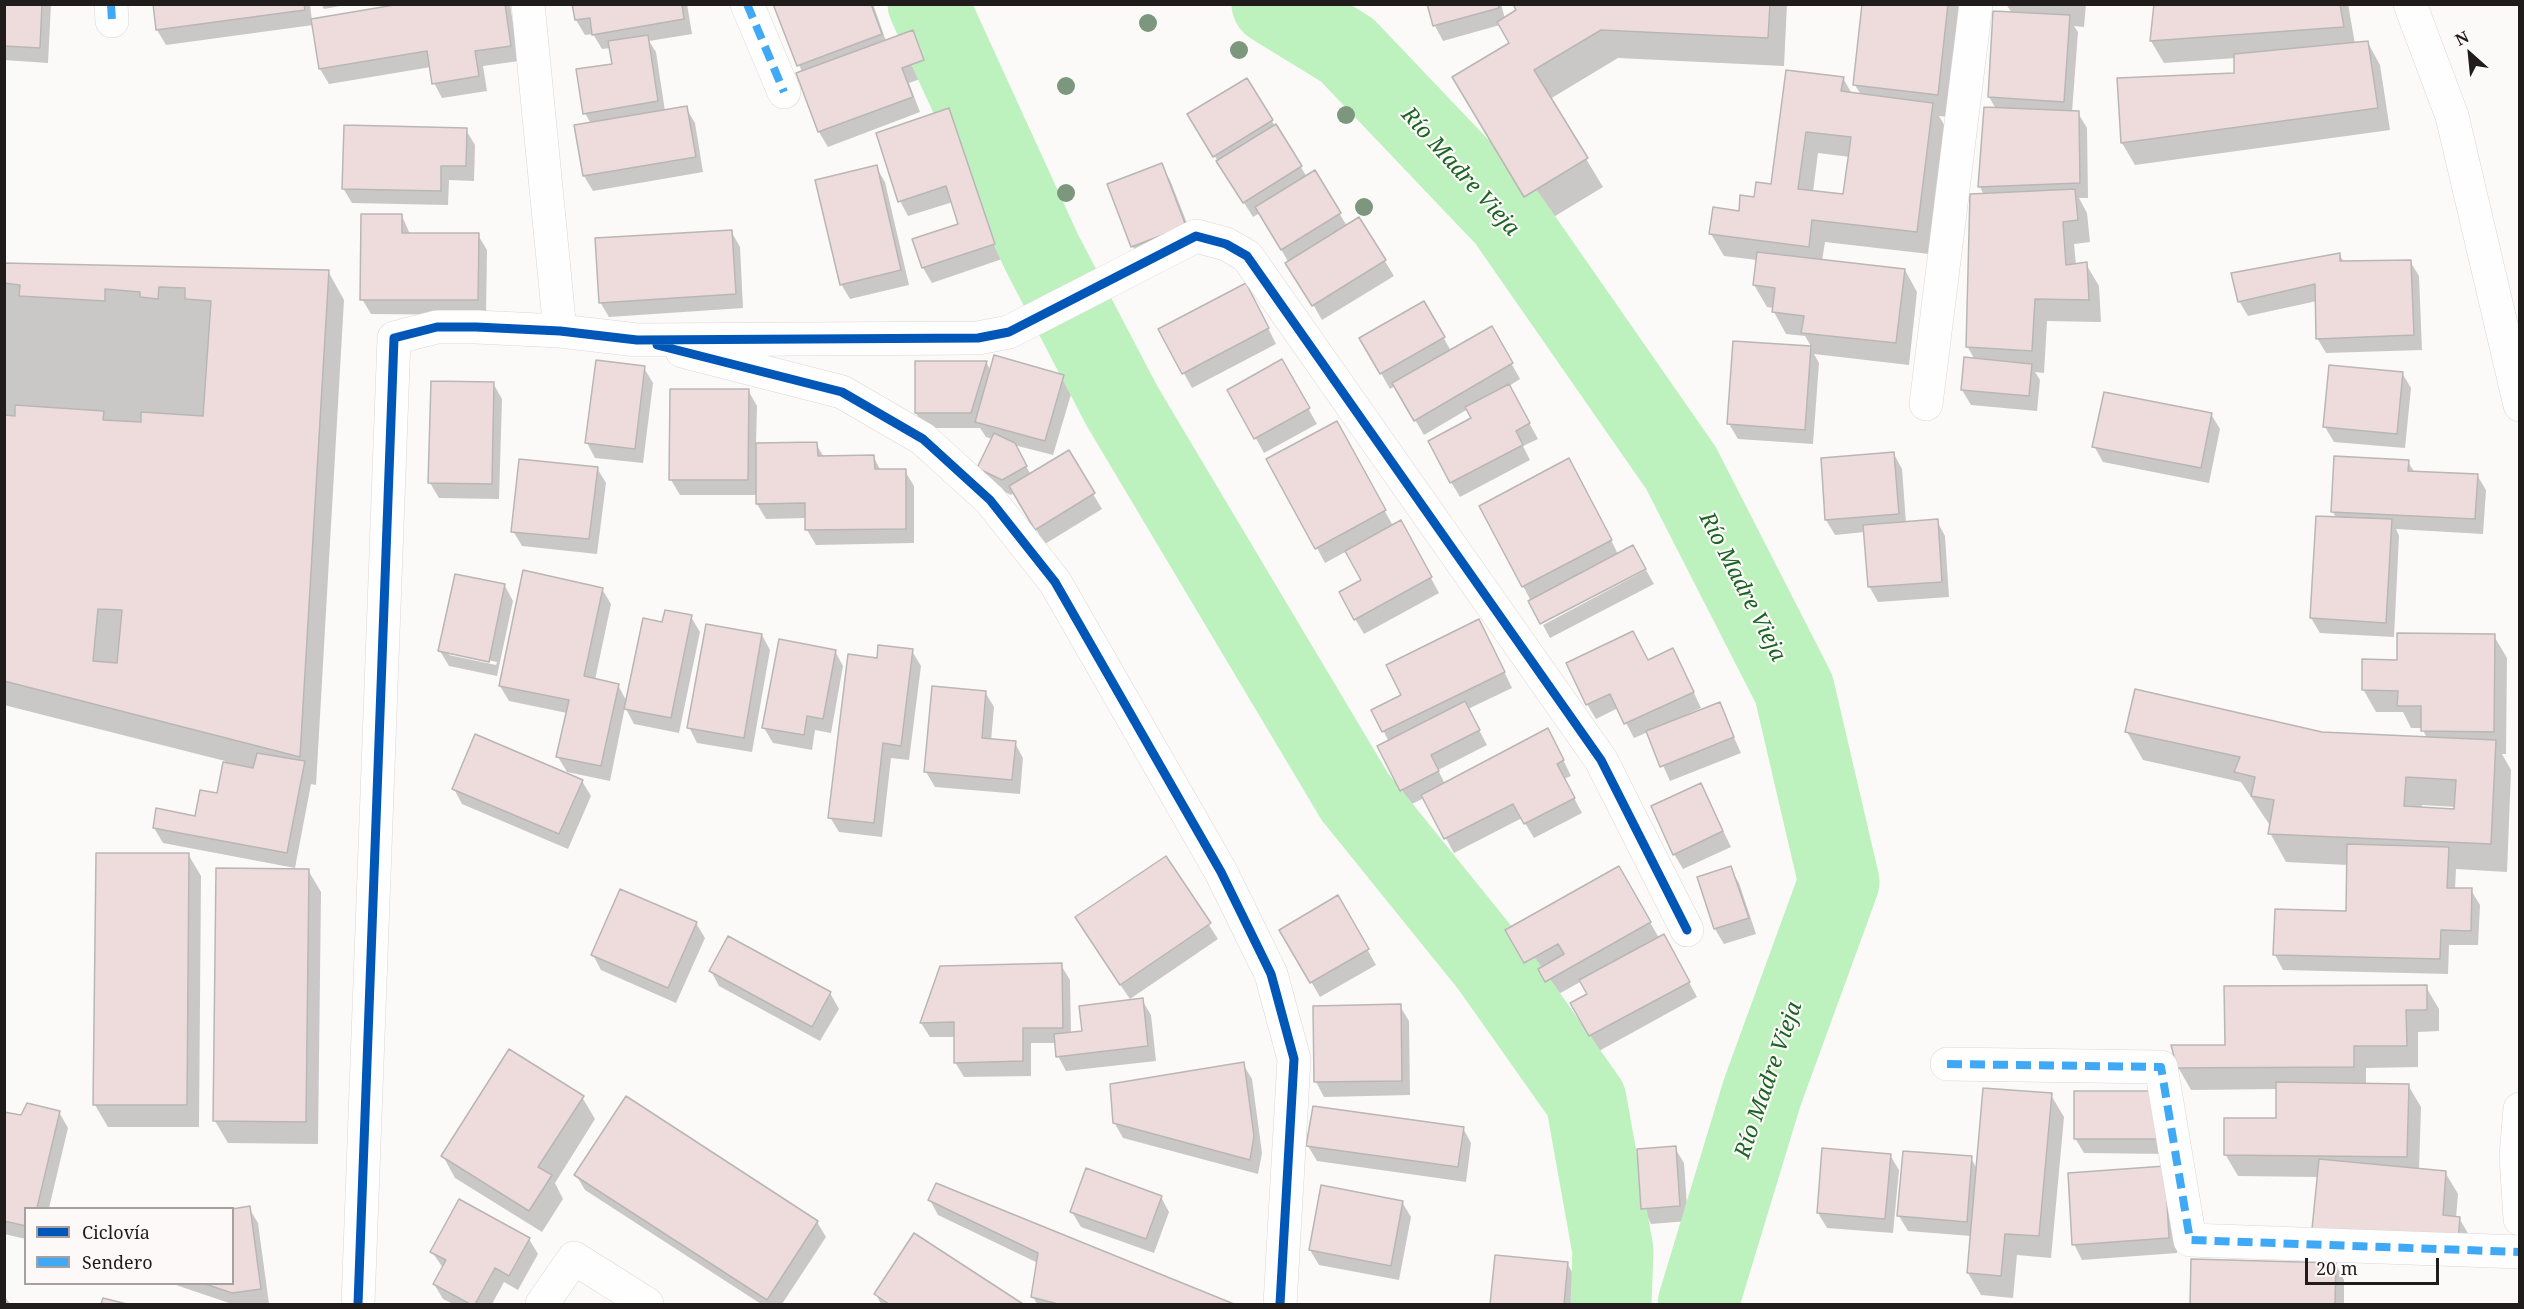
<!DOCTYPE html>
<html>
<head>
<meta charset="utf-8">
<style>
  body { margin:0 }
  #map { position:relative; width:2524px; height:1309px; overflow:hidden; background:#fcfaf9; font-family:"Noto Serif",serif }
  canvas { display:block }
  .frame { position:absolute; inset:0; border:6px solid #211c1c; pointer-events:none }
  .legend { position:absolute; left:24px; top:1207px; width:210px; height:78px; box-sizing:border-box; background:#fdf9f8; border:2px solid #a5a1a0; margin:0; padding:8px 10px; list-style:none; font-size:18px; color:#211c1c }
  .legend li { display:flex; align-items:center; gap:12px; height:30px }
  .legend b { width:30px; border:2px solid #a5a1a0 }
  .north { position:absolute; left:2440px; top:24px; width:60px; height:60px; -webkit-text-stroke:4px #fdf9f8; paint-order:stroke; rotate:333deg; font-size:16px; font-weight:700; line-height:24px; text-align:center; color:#211c1c }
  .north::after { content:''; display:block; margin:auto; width:21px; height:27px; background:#211c1c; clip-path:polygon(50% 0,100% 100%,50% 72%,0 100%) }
  .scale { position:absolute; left:2305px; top:1258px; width:134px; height:27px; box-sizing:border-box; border:3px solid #211c1c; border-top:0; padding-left:8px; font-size:18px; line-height:21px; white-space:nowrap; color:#211c1c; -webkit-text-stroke:4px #fdf9f8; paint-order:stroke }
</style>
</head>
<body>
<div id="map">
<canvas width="2524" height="1309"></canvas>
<div class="frame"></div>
<ul class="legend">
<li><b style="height:8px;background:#0057b8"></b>Ciclovía</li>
<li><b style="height:8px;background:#3fa9f5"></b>Sendero</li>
</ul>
<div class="north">N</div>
<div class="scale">20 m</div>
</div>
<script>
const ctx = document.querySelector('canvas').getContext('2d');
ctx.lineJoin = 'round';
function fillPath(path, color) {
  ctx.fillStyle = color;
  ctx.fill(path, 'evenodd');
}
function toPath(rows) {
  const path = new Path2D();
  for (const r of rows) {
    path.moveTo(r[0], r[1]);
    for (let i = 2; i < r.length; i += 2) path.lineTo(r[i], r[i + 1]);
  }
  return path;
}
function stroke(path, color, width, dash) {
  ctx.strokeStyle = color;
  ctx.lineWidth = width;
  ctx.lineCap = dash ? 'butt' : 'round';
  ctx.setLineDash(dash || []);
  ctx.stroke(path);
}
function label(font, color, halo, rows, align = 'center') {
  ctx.font = font + ' "Noto Serif",serif';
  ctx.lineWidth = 4.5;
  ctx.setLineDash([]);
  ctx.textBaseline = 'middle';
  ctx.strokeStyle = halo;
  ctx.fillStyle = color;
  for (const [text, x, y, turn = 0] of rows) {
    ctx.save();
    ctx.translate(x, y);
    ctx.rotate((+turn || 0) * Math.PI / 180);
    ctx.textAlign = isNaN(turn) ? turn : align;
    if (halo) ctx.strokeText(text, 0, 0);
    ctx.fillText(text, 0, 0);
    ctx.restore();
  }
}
fillPath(toPath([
  [4,4,51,4,48,63,4,60],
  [154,4,310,4,312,21,409,4,510,4,519,61,483,66,487,91,442,98,434,83,431,67,329,84,320,69,313,25,166,45,157,30],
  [321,4,351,4,324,9],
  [574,4,687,4,692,34,649,41,656,52,665,111,686,108,695,123,703,172,593,191,584,176,591,124,585,113,614,65,611,48,602,49,593,34,585,35,576,20],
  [775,4,873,4,886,41,912,32,921,47,931,75,909,83,920,112,828,147,819,132,802,72],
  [1429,4,1501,4,1505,19,1518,11,1514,4,1787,4,1784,66,1618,58,1550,99,1603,187,1542,224,1470,106,1511,44,1500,25,1443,41,1435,26],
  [1864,4,1959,4,1950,117,1939,116,1945,126,1929,254,1825,242,1822,261,1905,270,1917,292,1909,365,1814,354,1819,363,1813,444,1738,439,1729,424,1735,342,1812,348,1805,336,1786,334,1774,312,1774,308,1767,307,1754,285,1757,260,1724,256,1711,234,1772,185,1787,71,1843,78,1852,94,1861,95,1855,85],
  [1818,153,1850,157,1844,196,1813,192],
  [2006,4,2086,4,2084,27,2074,26,2078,32,2072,112,2078,113,2087,128,2088,198,2079,198,2087,213,2090,242,2074,244,2076,265,2086,264,2099,286,2101,322,2047,321,2044,373,2035,372,2040,380,2037,411,1971,405,1962,390,1975,360,1967,346,1984,195,1980,187,1996,109,1989,97,2012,13],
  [2155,4,2348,4,2355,44,2368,43,2380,65,2390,130,2135,165,2122,143,2235,75,2236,58,2164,63,2151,41],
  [1246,80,1307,177,1314,172,1347,226,1359,219,1394,276,1322,320,1260,213,1253,217,1189,115],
  [948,109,957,124,1002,259,932,283,923,268,914,240,960,225,953,202,908,216,900,201],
  [466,130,475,145,474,181,449,180,448,205,352,203,343,188],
  [1161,165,1170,180,1194,241,1141,262,1133,247,1109,185],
  [876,167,885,182,909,285,850,299,841,284],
  [402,216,410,234,478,235,487,250,486,315,371,314,362,299],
  [731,231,740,247,743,308,609,317,600,302],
  [2339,254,2344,262,2410,261,2419,276,2422,350,2326,353,2317,338,2317,301,2248,316,2239,301],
  [4,264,328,271,344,300,316,785,311,784,295,868,163,843,154,828,196,817,218,795,225,761,4,705],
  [1254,300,1276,344,1192,388,1160,330],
  [1424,303,1451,351,1492,328,1520,379,1509,386,1538,439,1523,446,1530,460,1460,497,1451,482,1473,419,1468,409,1424,435,1395,386,1390,389,1361,338],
  [1281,361,1317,424,1264,453,1229,390],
  [986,362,991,371,1063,376,1072,391,1053,455,1014,445,1031,475,1068,452,1102,509,1045,544,1014,493,1011,495,987,483,978,468,993,439,986,437,980,428,925,428,916,413],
  [644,368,653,383,643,463,595,458,587,443],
  [2402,373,2411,388,2405,448,2334,442,2325,427],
  [493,383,502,399,499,499,439,498,430,483],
  [748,390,757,406,756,444,816,444,824,457,873,456,881,471,905,471,914,486,914,543,816,545,807,530,807,518,766,519,757,504,757,495,680,495,671,480],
  [2211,414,2220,429,2209,483,2103,462,2094,446],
  [1345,438,1393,526,1409,537,1439,593,1364,634,1355,619,1363,581,1347,551,1325,563,1317,548],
  [1894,454,1902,469,1906,523,1937,521,1945,536,1949,597,1878,602,1869,586,1865,532,1835,535,1826,520],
  [2408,462,2415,473,2477,475,2486,490,2483,534,2396,529,2399,536,2394,637,2320,633,2311,618,2336,518,2333,512],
  [597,468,606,483,597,554,522,546,513,531],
  [1578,475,1618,554,1531,601,1481,507],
  [1646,570,1654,584,1550,638,1543,625],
  [505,586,513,601,497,676,449,666,440,651],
  [449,652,497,662,496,665,449,655],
  [602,589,611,604,595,680,618,685,627,702,663,624,691,617,700,632,679,733,634,724,625,707,610,781,567,772,558,757,567,713,509,701,500,686],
  [762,635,770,650,752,752,697,743,689,727],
  [1487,636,1512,688,1468,709,1487,745,1438,770,1445,784,1556,745,1571,776,1564,779,1582,813,1534,838,1522,818,1454,853,1424,798,1410,805,1402,790,1379,747,1389,742,1373,710,1403,696],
  [2494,636,2507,658,2506,754,2502,754,2511,770,2507,872,2456,869,2455,890,2471,890,2480,905,2478,945,2449,945,2448,974,2283,970,2275,955,2347,913,2348,865,2286,862,2270,833,2271,825,2269,824,2241,782,2143,760,2127,732,2322,734,2427,738,2422,728,2411,728,2403,712,2376,712,2363,689,2398,661],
  [2422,805,2456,807,2456,810,2421,808],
  [835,651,843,666,831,733,815,730,812,750,773,743,764,728],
  [912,651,921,666,909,760,891,758,882,837,839,832,830,817,878,659],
  [1648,661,1681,665,1701,708,1690,713,1692,715,1719,704,1741,753,1670,781,1648,732,1634,738,1618,708,1596,719,1587,704],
  [985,692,994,707,991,741,1015,743,1023,758,1020,794,935,787,926,772],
  [582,781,591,796,568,849,462,804,454,789],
  [1701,785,1731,847,1683,869,1674,854],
  [188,854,201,876,199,1127,108,1127,95,1105],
  [1166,858,1218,939,1130,999,1085,933],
  [1619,868,1659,938,1672,951,1697,997,1599,1051,1572,1004,1589,995,1582,981,1555,996,1542,973,1534,977,1507,931],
  [1730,868,1739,883,1756,934,1724,944,1715,929,1699,878],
  [308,870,321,892,318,1144,228,1143,215,1121],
  [1338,897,1376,965,1320,997,1281,930],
  [696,923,705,938,676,1003,601,970,593,955],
  [1061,965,1070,980,1071,1034,1083,1032,1142,1000,1151,1015,1156,1061,1066,1071,1058,1056,1056,1043,1031,1043,1031,1076,964,1077,955,1062,955,1037,930,1037,921,1023],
  [711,971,830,993,839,1009,820,1041,719,986],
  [2426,987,2439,1009,2439,1031,2418,1032,2418,1067,2366,1068,2366,1085,2408,1085,2421,1107,2419,1170,2445,1172,2458,1194,2456,1218,2459,1218,2472,1240,2319,1177,2238,1176,2225,1154,2277,1120,2278,1089,2191,1090,2178,1067,2226,1047],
  [1400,1006,1409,1021,1410,1095,1324,1097,1316,1082],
  [1243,1064,1252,1079,1262,1153,1258,1174,1123,1138,1114,1122],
  [2161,1093,2169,1154,2084,1153,2075,1138],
  [2051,1095,2064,1117,2051,1258,2017,1255,2013,1298,1981,1295,1968,1273,1971,1236,1908,1231,1899,1216,1971,1158,1977,1169],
  [582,1097,595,1119,555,1183,563,1199,542,1232,455,1178,443,1156],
  [59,1112,68,1128,49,1208,26,1208,26,1239,4,1234,4,1114,22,1116],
  [1463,1128,1471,1143,1466,1182,1317,1161,1308,1146],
  [1675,1148,1684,1163,1688,1221,1651,1224,1643,1208],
  [1890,1155,1899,1170,1893,1233,1827,1228,1818,1213],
  [576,1175,817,1222,826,1237,782,1304,761,1304,585,1190],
  [2173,1183,2177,1253,2082,1260,2074,1244],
  [936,1185,1230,1304,1037,1304,1033,1297,1038,1263,938,1215,930,1200],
  [1161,1197,1169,1212,1154,1253,1081,1227,1072,1212],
  [1402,1202,1411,1217,1399,1280,1319,1265,1310,1250],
  [249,1208,258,1223,269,1304,232,1304,173,1284,232,1284],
  [915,1235,1020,1304,881,1304,876,1294],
  [529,1239,538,1254,518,1290,504,1282,492,1304,453,1304,443,1299,434,1284,443,1268,432,1252],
  [1497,1257,1567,1263,1576,1279,1573,1304,1492,1304],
  [2193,1261,2336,1265,2344,1280,2344,1304,2191,1304],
  [4,1295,10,1304,4,1304]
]), '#0003');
stroke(toPath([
  [928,4,1042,253,1122,406,1355,797,1490,964,1586,1100,1613,1251,1611,1304],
  [1272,4,1347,50,1507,218,1681,468,1794,689,1839,882,1762,1093,1698,1304]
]), '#bdf1be', 81);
const building = toPath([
  [4,4,42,4,40,48,4,46,4,4],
  [153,4,304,4,305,10,156,30,153,4],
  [400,4,505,4,511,46,475,51,479,76,432,84,427,51,319,69,311,19,400,4],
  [572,4,682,4,684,19,592,35,590,18,575,20,572,4],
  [773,4,871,4,882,34,797,66,773,4],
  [1427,4,1498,4,1499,8,1433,26,1427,4],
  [1513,4,1770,4,1768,38,1601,30,1534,70,1588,158,1524,197,1452,77,1509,43,1497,22,1516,10,1513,4],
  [1862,4,1948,4,1938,95,1853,85,1862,4],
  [2154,4,2340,4,2344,27,2150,41,2154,4],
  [1993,11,2070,15,2064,102,1988,97,1993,11],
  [913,30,924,60,902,68,913,97,818,132,796,73,913,30],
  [648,35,658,101,583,114,576,69,612,64,608,41,648,35],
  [2368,41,2378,108,2121,143,2117,78,2234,73,2234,54,2368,41],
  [1786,70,1844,77,1841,91,1933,103,1917,232,1812,220,1809,247,1709,234,1713,207,1739,211,1740,195,1754,197,1756,182,1771,184,1786,70],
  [1806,132,1851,137,1843,194,1798,189,1806,132],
  [1247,78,1273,120,1213,157,1187,114,1247,78],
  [687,106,696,157,583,176,574,125,687,106],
  [1984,107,2079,111,2080,183,1978,187,1984,107],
  [949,108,995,244,922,268,912,239,958,224,946,186,898,202,876,133,949,108],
  [1276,124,1302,166,1243,203,1216,161,1276,124],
  [344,125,467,128,466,166,441,166,441,191,342,189,344,125],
  [1162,163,1186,226,1131,247,1107,184,1162,163],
  [877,165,901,270,840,285,815,180,877,165],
  [1315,170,1341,213,1281,250,1255,207,1315,170],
  [2075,189,2078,220,2063,222,2066,265,2087,262,2089,300,2035,299,2032,351,1966,347,1970,194,2075,189],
  [361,214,402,214,402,233,479,233,478,300,360,300,361,214],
  [1359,217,1386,260,1312,306,1285,263,1359,217],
  [732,230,736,294,599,303,595,238,732,230],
  [1757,252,1905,269,1896,343,1801,333,1804,316,1772,312,1775,288,1753,285,1757,252],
  [2340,253,2340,261,2411,260,2414,335,2316,339,2315,284,2238,302,2231,273,2340,253],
  [4,263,329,270,300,757,4,681,4,263],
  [4,283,20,285,19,296,105,301,105,289,140,292,140,297,158,299,159,287,185,288,185,299,211,301,203,416,141,412,141,422,103,420,104,411,15,405,15,416,4,415,4,283],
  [1246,283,1269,328,1182,374,1158,329,1246,283],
  [1424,301,1445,337,1380,374,1359,338,1424,301],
  [1492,326,1513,363,1414,421,1392,383,1492,326],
  [1733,341,1811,346,1805,430,1727,424,1733,341],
  [994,355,1064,375,1045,441,975,422,994,355],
  [1964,357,2032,364,2029,396,1961,390,1964,357],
  [1282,359,1310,408,1254,439,1227,390,1282,359],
  [596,360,645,366,635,449,585,443,596,360],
  [915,361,987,361,971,413,915,413,915,361],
  [2329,365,2403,372,2397,434,2323,427,2329,365],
  [431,381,494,382,492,484,428,483,431,381],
  [1509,384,1530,423,1516,431,1523,445,1450,483,1428,441,1471,418,1465,407,1509,384],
  [670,389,749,389,748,480,669,480,670,389],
  [2104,392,2212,413,2201,468,2092,447,2104,392],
  [1337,421,1386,510,1315,549,1266,459,1337,421],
  [994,433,1015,443,1027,466,1002,480,977,468,994,433],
  [817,442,818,456,874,455,875,469,906,469,906,529,805,530,805,503,756,504,756,443,817,442],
  [1069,450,1095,493,1035,530,1009,486,1069,450],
  [1894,452,1899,514,1825,520,1821,458,1894,452],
  [2334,456,2409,460,2408,471,2478,474,2475,519,2331,512,2334,456],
  [1569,458,1612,540,1522,587,1479,506,1569,458],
  [519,459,598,467,589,539,511,532,519,459],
  [2316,516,2392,519,2386,623,2310,618,2316,516],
  [1938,519,1942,582,1868,587,1863,525,1938,519],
  [1401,520,1432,577,1354,620,1339,592,1361,580,1345,551,1401,520],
  [1633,545,1646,569,1540,624,1528,601,1633,545],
  [523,570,603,588,584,676,619,684,601,766,556,757,569,700,499,686,523,570],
  [455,574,505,584,489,662,438,651,455,574],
  [98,609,122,610,117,663,93,661,98,609],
  [665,610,692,615,671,718,624,709,643,618,662,622,665,610],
  [1479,619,1505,672,1382,732,1371,710,1401,695,1386,665,1479,619],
  [706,624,762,634,744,738,687,728,706,624],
  [1633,631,1648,660,1673,648,1694,692,1624,724,1610,694,1586,705,1566,663,1633,631],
  [2397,633,2495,634,2494,732,2421,731,2421,706,2397,706,2398,691,2362,690,2362,659,2397,660,2397,633],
  [779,639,836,650,823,719,807,716,804,735,762,728,779,639],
  [878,645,913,649,901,746,883,743,874,823,828,818,848,654,877,658,878,645],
  [932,686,986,691,982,738,1016,741,1012,780,924,772,932,686],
  [2135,689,2322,732,2496,740,2491,844,2268,834,2274,800,2251,796,2255,777,2234,772,2240,757,2125,732,2135,689],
  [2406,777,2456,780,2454,809,2404,806,2406,777],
  [1465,701,1480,730,1431,755,1439,771,1400,791,1377,746,1465,701],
  [1720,702,1734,737,1660,767,1646,731,1720,702],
  [1548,728,1564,760,1557,764,1575,798,1524,824,1513,804,1444,839,1421,795,1548,728],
  [475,734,583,780,559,834,452,789,475,734],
  [257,753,305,761,287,853,153,828,156,808,195,816,200,790,217,793,223,762,253,768,257,753],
  [1701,783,1723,831,1673,855,1651,806,1701,783],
  [2347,844,2449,847,2447,888,2472,888,2471,931,2441,930,2440,959,2273,955,2275,909,2346,911,2347,844],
  [96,853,189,853,187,1105,93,1105,96,853],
  [1166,856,1211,923,1120,985,1075,917,1166,856],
  [1619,866,1651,922,1545,982,1538,969,1564,954,1558,944,1524,963,1505,930,1619,866],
  [1731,866,1749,918,1714,929,1697,877,1731,866],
  [216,868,309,869,306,1122,213,1121,216,868],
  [620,889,697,922,668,988,591,955,620,889],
  [1338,895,1369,949,1310,983,1279,930,1338,895],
  [1664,934,1690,982,1589,1036,1570,1003,1587,994,1579,980,1664,934],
  [728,936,831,992,812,1027,709,971,728,936],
  [1062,963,1063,1028,1023,1028,1023,1061,954,1063,954,1022,920,1023,940,966,1062,963],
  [2427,985,2427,1010,2406,1010,2407,1046,2354,1046,2354,1067,2177,1068,2171,1045,2225,1045,2224,986,2427,985],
  [1143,998,1148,1046,1056,1057,1054,1034,1082,1031,1079,1006,1143,998],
  [1401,1004,1402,1081,1314,1082,1313,1006,1401,1004],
  [509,1049,584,1096,538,1167,552,1175,529,1211,441,1156,509,1049],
  [1244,1062,1254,1136,1250,1160,1113,1123,1110,1084,1244,1062],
  [2276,1082,2409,1084,2407,1157,2224,1155,2224,1118,2276,1118,2276,1082],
  [1983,1088,2052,1093,2039,1236,2005,1234,2001,1276,1967,1273,1983,1088],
  [2074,1091,2162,1091,2161,1139,2074,1139,2074,1091],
  [626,1096,818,1221,767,1300,574,1175,626,1096],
  [27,1103,60,1111,37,1208,26,1208,26,1226,4,1221,4,1112,21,1115,27,1103],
  [1313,1106,1464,1127,1458,1167,1306,1146,1313,1106],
  [1676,1146,1680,1206,1641,1209,1637,1149,1676,1146],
  [1822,1148,1891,1154,1885,1219,1817,1213,1822,1148],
  [1903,1151,1972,1156,1967,1222,1897,1216,1903,1151],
  [2319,1159,2446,1171,2443,1215,2460,1217,2458,1241,2312,1229,2319,1159],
  [2165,1166,2169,1238,2072,1245,2068,1173,2165,1166],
  [1086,1168,1162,1196,1146,1239,1070,1212,1086,1168],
  [936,1183,1234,1304,1058,1304,1031,1297,1038,1253,928,1200,936,1183],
  [1321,1185,1403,1201,1391,1266,1309,1250,1321,1185],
  [459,1199,530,1238,509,1276,495,1268,475,1304,470,1304,433,1284,446,1260,430,1252,459,1199],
  [250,1206,261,1289,232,1293,205,1284,232,1284,232,1209,250,1206],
  [914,1233,1023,1304,889,1304,874,1294,914,1233],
  [1495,1255,1568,1262,1564,1304,1490,1304,1495,1255],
  [2191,1259,2336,1263,2335,1304,2190,1304,2191,1259],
  [103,1298,127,1304,101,1304,103,1298]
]);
fillPath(building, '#eddcdb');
stroke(building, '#b9b6b6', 1.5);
const minor = toPath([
  [111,4,112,21],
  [528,4,560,331],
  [747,4,784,92],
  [2410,4,2452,116,2520,405],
  [682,351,842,392,923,439,990,500,1055,582,1221,872,1271,974,1294,1059,1280,1304],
  [1926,404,1976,4],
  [1947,1064,2161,1067,2190,1240,2520,1252],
  [2520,1109,2516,1156,2520,1219],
  [358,1304,394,338,437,327,476,327,560,331,637,340,978,338,1009,332,1196,236,1226,244,1247,256,1601,760,1687,930],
  [542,1304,574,1258,647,1304]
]);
stroke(minor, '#dad7d6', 34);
stroke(minor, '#fffefe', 33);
stroke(toPath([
  [111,4,112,21],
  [747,4,784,92],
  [1947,1064,2161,1067,2190,1240,2520,1252]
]), '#3fa9f5', 8, [15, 8]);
stroke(toPath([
  [657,345,842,392,923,439,990,500,1055,582,1221,872,1271,974,1294,1059,1280,1304],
  [358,1304,394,338,437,327,476,327,560,331,637,340,978,338,1009,332,1196,236,1226,244,1247,256,1601,760,1687,930]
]), '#0057b8', 9);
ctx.fillStyle = '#7c977e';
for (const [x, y] of [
  [1148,23],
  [1239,50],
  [1066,86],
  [1346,115],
  [1066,193],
  [1364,207]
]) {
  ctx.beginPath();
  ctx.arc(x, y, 9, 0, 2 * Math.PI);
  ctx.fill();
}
label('italic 22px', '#196424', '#fdf9f8', [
  ["Río Madre Vieja",1460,172,48],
  ["Río Madre Vieja",1742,587,63],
  ["Río Madre Vieja",1769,1080,-71]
]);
</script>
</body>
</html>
